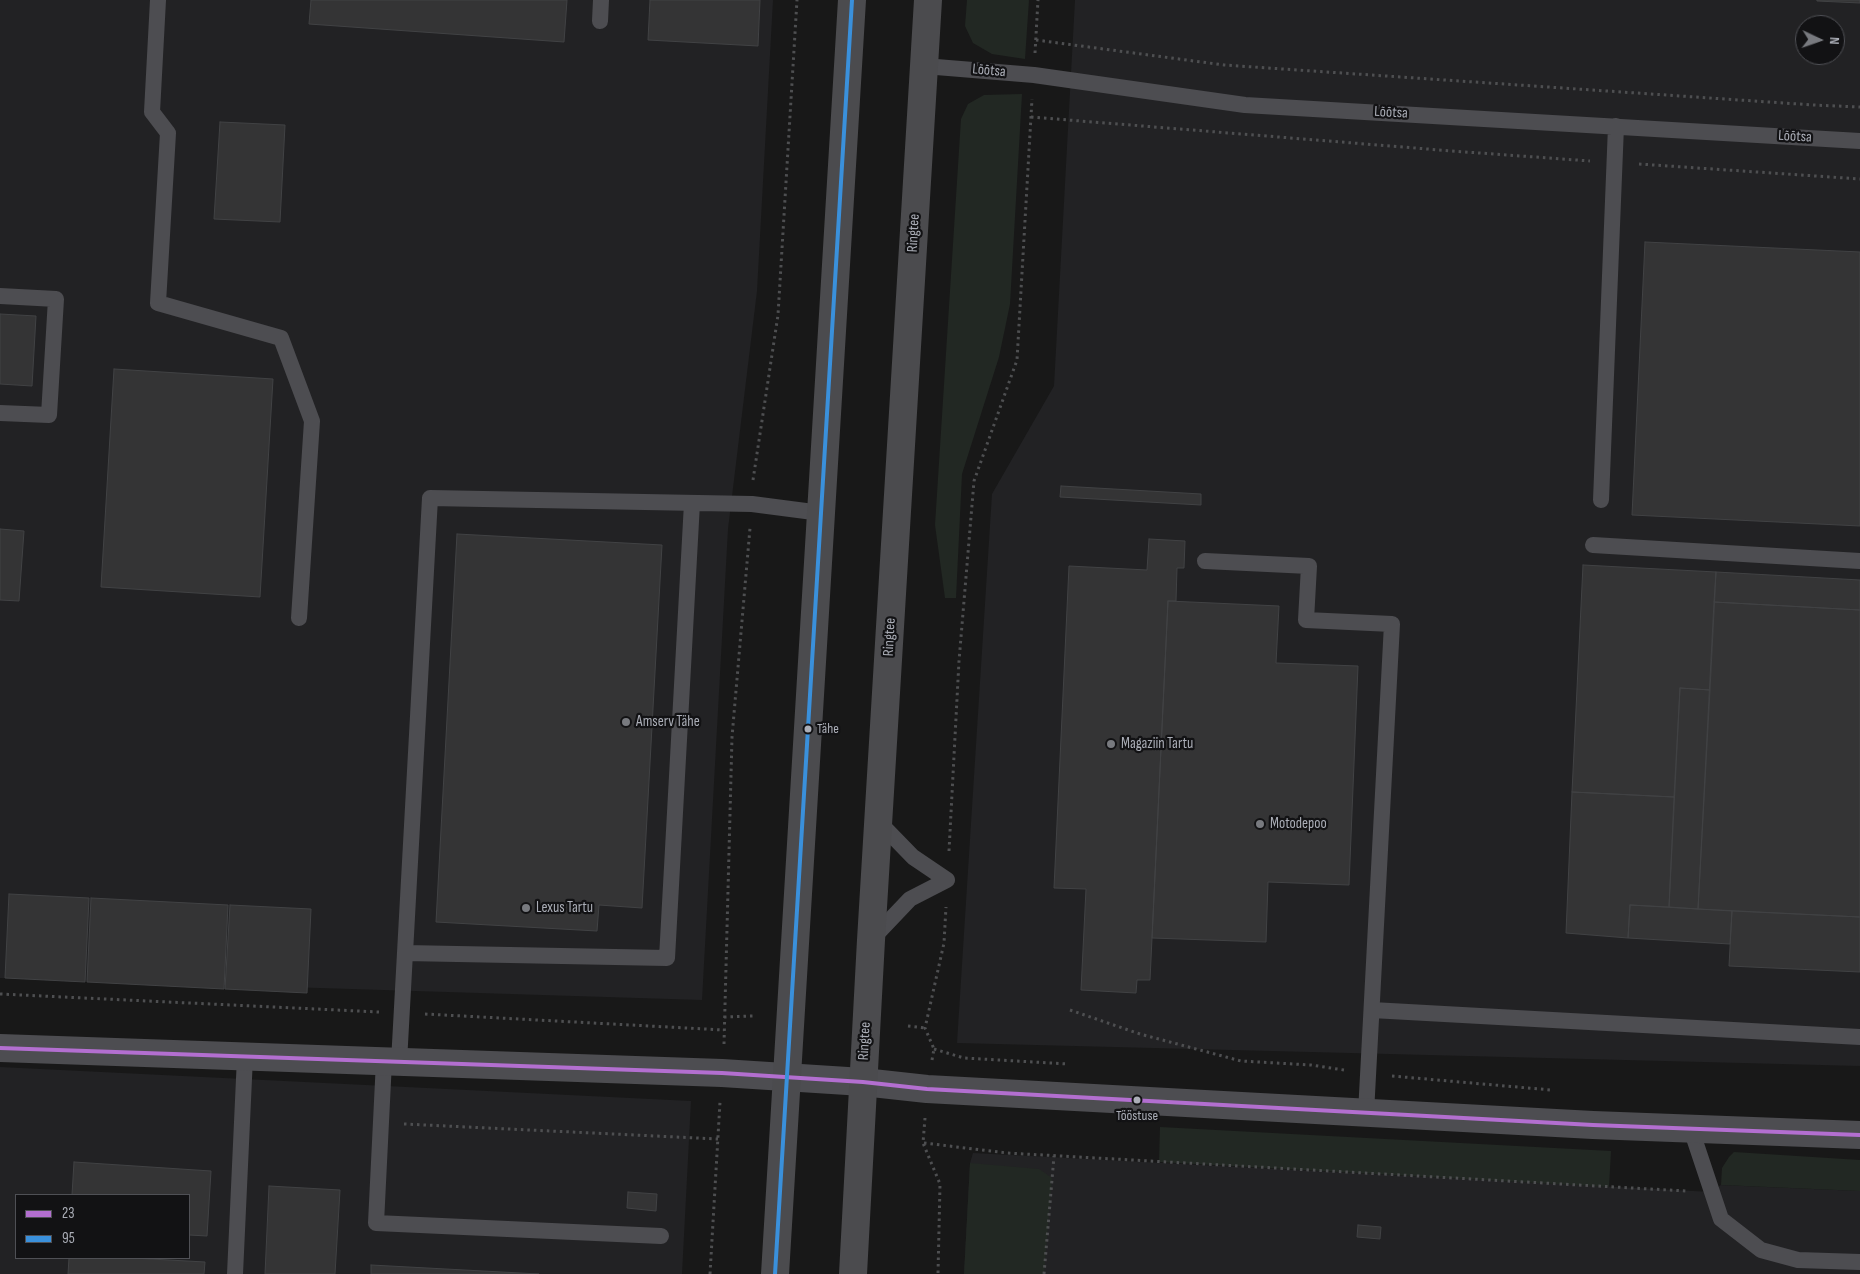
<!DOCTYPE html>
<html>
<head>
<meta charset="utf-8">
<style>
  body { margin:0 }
  #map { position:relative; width:1860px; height:1274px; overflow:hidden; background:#181818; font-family:"Sofia Sans Condensed",sans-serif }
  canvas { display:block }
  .legend { position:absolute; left:15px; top:1194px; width:175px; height:65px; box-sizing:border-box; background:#121214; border:1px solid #4f5055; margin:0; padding:6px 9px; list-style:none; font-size:15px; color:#abaeb7 }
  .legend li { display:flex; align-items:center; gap:10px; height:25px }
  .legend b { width:25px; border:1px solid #4f5055 }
  .north { position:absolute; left:1795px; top:15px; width:50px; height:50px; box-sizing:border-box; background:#121214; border:1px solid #4f5055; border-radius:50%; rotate:93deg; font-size:14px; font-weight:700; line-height:20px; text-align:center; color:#abaeb7 }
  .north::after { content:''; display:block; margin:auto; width:18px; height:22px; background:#787a7f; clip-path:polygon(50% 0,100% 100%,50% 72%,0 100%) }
</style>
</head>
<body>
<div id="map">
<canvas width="1860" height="1274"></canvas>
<ul class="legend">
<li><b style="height:6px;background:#b36fd0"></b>23</li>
<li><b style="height:6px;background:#3a90db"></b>95</li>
</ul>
<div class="north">N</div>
</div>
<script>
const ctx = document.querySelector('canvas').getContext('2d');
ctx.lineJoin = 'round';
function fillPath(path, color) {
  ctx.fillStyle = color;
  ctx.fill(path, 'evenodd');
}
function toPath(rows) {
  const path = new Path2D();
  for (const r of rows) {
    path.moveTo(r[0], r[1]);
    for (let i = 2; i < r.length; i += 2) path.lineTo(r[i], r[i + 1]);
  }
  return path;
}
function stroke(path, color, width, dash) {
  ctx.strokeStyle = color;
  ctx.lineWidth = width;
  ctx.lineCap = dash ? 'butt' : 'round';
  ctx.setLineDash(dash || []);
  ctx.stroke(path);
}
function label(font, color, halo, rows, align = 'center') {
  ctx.font = font + ' "Sofia Sans Condensed",sans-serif';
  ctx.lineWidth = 4.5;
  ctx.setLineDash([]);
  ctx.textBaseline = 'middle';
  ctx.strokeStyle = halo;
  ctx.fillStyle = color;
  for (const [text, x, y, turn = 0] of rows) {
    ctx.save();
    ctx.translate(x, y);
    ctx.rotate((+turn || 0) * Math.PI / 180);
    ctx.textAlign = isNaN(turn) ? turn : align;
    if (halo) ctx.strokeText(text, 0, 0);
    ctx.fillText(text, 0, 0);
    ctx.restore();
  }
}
fillPath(toPath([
  [0,0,773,0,757,291,728,529,702,1000,0,978],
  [1075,0,1860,0,1860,1066,957,1043,992,494,1054,386],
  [1805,25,1835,25,1835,55,1805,55],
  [0,1067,691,1101,682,1274,0,1274],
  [16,1195,189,1195,189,1258,16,1258],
  [973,1153,1712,1192,1721,1185,1860,1191,1860,1274,964,1274,970,1163]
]), '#222224');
fillPath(toPath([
  [967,0,1029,0,1025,59,992,54,973,43,965,26],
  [1022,94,1010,304,999,357,962,474,956,598,945,598,935,525,961,119,968,104,984,95],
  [1160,1127,1611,1151,1609,1187,1159,1162],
  [1734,1152,1860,1160,1860,1191,1721,1185,1722,1168,1729,1157],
  [970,1163,1039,1169,1052,1178,1044,1274,964,1274]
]), '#222823');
const building = toPath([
  [311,0,567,0,564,42,309,24,311,0],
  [650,0,760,0,758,46,648,40,650,0],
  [1817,0,1860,0,1860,3,1817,1,1817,0],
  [220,122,285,125,280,222,214,219,220,122],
  [1645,242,1860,252,1860,526,1632,515,1645,242],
  [0,314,36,316,32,386,0,384,0,314],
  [114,369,273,379,260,597,101,587,114,369],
  [1061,486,1201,494,1201,505,1060,497,1061,486],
  [0,529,24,531,19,601,0,600,0,529],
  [457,534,662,545,642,908,599,905,597,931,436,922,457,534],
  [1149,539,1185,541,1184,568,1177,568,1176,601,1168,601,1150,980,1137,980,1136,993,1081,990,1086,889,1054,888,1069,566,1147,570,1149,539],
  [1583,565,1716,572,1710,690,1680,688,1674,797,1572,792,1583,565],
  [1716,572,1860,580,1860,610,1714,602,1716,572],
  [1168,601,1279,606,1276,663,1358,666,1349,885,1268,882,1266,942,1152,938,1168,601],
  [1714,602,1860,610,1860,917,1698,909,1714,602],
  [1680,688,1710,690,1698,909,1669,907,1680,688],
  [1572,792,1674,797,1669,907,1630,905,1628,938,1566,933,1572,792],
  [9,894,89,898,85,982,5,978,9,894],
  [91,898,228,905,224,989,87,982,91,898],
  [230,905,311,909,307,993,225,989,230,905],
  [1630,905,1732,911,1730,944,1628,938,1630,905],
  [1732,911,1860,917,1860,972,1729,966,1732,911],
  [74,1162,211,1171,207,1236,189,1235,189,1195,72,1195,74,1162],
  [269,1186,340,1190,335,1274,265,1274,269,1186],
  [628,1192,657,1194,656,1211,627,1208,628,1192],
  [1358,1225,1381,1227,1380,1239,1357,1237,1358,1225],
  [69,1258,133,1258,205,1262,204,1274,68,1274,69,1258],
  [371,1265,539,1274,371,1274,371,1265]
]);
fillPath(building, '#343435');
stroke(building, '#414244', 1);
stroke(toPath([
  [1036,40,1224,65,1813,105,1860,107],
  [1035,53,1038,0],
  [1031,117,1452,151,1590,161],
  [1639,164,1860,179],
  [753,480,778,315,797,0],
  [949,851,959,661,974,481,1017,360,1032,99],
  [0,994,379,1012],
  [1070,1010,1140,1034,1241,1061,1311,1065,1344,1070],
  [425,1014,724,1030],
  [724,1017,753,1016],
  [908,1026,925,1028],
  [724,1044,732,737,750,528],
  [934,1049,964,1058,1069,1064],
  [932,1060,934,1049,925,1028,944,943,946,907],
  [1392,1076,1551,1090],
  [925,1118,923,1143,940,1184,938,1274],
  [404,1124,718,1139],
  [924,1143,1007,1153,1686,1191],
  [710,1274,720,1102],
  [1044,1274,1054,1156]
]), '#4e4f51', 3, [2.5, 4]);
stroke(toPath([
  [158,0,152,112,168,133,158,303,281,338,312,421,299,618],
  [600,21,601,0],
  [924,66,1034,75,1245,105,1860,141],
  [0,296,56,299,49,415,0,413],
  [1601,500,1616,126],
  [1593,545,1860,561],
  [1205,561,1309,566,1306,620,1392,624,1366,1113],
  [871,940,910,899,947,880,913,857,878,821],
  [405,953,667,958,692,503],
  [1372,1010,1860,1037],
  [384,1061,376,1223,661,1236],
  [399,1062,430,498,752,504,821,513],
  [1691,1129,1721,1219,1761,1250,1798,1260,1860,1262],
  [235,1274,245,1057]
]), '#4d4d51', 16);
stroke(toPath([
  [0,1048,722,1073,863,1082,927,1089,1593,1125,1860,1135]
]), '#4d4d51', 28);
stroke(toPath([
  [775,1274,852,0],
  [853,1274,871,940,928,0]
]), '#4b4b4e', 28);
stroke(toPath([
  [0,1048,722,1073,863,1082,927,1089,1593,1125,1860,1135]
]), '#b36fd0', 4);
stroke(toPath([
  [775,1274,852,0]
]), '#3a90db', 4);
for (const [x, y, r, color] of [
  [626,722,5,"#787a7f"],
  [808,729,4.5,"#abaeb7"],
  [1111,744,5,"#787a7f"],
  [1260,824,5,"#787a7f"],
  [526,908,5,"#787a7f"],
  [1137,1100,4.5,"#abaeb7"]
]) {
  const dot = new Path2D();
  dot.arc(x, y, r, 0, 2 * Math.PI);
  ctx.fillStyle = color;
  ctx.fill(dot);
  stroke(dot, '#121214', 2);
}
label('14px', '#abaeb7', '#121214', [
  ["Tähe",817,729],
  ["Tööstuse",1137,1116,"center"]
], 'left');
label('15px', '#abaeb7', '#121214', [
  ["Lõõtsa",989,71,5],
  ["Lõõtsa",1391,113,3],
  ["Lõõtsa",1795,137,3],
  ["Ringtee",914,233,-87],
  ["Ringtee",890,637,-87],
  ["Ringtee",865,1041,-87]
]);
label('15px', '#abaeb7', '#121214', [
  ["Amserv Tähe",636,722],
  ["Magaziin Tartu",1121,744],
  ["Motodepoo",1270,824],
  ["Lexus Tartu",536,908]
], 'left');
</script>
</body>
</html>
